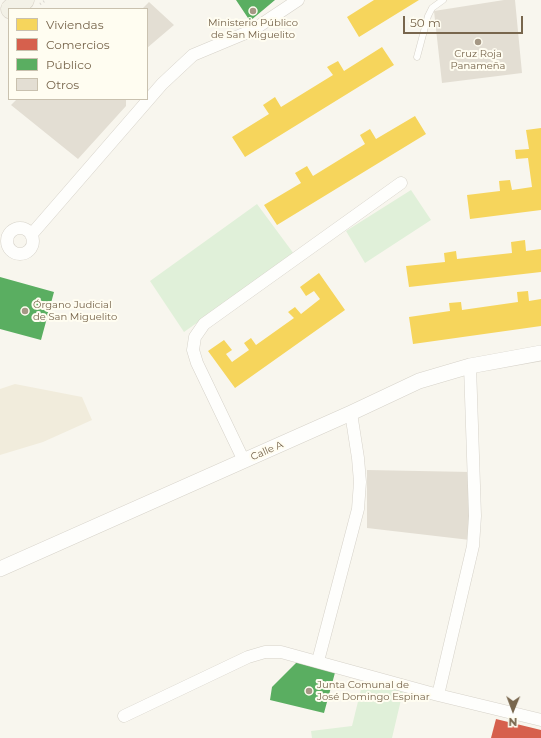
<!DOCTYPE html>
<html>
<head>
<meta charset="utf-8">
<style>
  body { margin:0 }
  #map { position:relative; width:541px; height:738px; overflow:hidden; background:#f8f6ee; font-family:Montserrat,sans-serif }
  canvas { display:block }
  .legend { position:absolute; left:8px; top:8px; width:140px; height:92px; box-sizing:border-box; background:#fffdf1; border:1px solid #c9c1af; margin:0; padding:5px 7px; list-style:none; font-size:12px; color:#78664d }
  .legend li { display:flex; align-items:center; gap:8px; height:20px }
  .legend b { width:20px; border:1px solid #c9c1af }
  .north { position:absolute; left:493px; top:690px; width:40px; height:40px; -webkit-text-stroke:3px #fffdf1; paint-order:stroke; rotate:181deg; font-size:11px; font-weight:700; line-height:16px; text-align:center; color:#78664d }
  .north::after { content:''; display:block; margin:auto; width:14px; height:18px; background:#78664d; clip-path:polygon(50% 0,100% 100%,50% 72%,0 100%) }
  .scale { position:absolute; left:403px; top:16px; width:120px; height:18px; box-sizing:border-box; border:2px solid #78664d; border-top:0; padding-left:5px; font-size:12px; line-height:14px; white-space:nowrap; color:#78664d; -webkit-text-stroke:3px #fffdf1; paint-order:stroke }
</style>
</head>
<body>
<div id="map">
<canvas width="541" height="738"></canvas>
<ul class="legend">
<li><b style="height:11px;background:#f6d55c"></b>Viviendas</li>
<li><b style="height:11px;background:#d6604d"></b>Comercios</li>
<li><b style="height:11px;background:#5aae61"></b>Público</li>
<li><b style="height:11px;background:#e3ded3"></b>Otros</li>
</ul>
<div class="north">N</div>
<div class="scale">50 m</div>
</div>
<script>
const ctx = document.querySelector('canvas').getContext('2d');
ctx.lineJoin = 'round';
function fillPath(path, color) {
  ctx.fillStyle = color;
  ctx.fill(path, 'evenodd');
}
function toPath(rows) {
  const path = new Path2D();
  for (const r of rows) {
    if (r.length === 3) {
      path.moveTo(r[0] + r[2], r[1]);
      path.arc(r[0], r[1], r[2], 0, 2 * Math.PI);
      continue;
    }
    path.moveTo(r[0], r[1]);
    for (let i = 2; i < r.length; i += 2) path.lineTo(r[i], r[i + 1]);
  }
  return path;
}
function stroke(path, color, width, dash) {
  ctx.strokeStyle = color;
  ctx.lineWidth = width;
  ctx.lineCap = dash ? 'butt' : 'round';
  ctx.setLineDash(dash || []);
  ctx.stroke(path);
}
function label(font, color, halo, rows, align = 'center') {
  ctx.font = font + ' Montserrat,sans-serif';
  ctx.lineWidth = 4;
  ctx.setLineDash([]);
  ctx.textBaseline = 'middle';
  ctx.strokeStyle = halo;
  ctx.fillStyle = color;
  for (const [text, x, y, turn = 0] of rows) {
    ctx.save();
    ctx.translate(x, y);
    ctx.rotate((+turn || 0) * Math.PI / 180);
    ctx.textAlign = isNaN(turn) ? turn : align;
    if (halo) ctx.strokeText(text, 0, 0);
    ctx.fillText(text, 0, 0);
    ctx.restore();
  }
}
fillPath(toPath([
  [15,384,82,397,92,420,43,442,0,455,0,389]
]), '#f1ecdc');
fillPath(toPath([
  [411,190,431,220,365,263,346,231],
  [257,204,294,254,184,332,150,281],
  [364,677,404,687,392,738,312,738,311,731,352,726]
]), '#e0f0d9');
fillPath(toPath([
  [374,0,419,0,359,37,347,17],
  [382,47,394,65,245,157,232,137,269,114,263,105,275,97,281,107,333,75,327,67,338,61,344,71],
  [415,116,426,134,277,225,264,205,301,183,295,173,307,166,313,176,365,144,360,135,370,129,376,139],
  [541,128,541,210,470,219,467,195,500,191,499,181,510,180,512,190,532,187,528,158,516,159,515,150,529,149,526,130],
  [525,240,526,251,541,249,541,272,409,287,406,266,445,262,444,253,456,251,457,259,512,253,511,242],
  [319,273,345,310,235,388,208,351,224,340,232,350,226,354,232,362,249,350,244,343,251,338,256,345,294,318,288,312,295,307,301,314,320,299,314,291,306,296,300,287],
  [528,291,529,301,541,299,541,326,413,344,409,317,450,311,449,303,461,302,462,310,518,302,517,292]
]), '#f6d55c');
fillPath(toPath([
  [496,719,541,730,541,738,491,738]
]), '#d6604d');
fillPath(toPath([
  [236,0,275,0,250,21],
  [0,277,54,292,41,340,0,329],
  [300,659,336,669,324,713,270,700,272,687]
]), '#5aae61');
fillPath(toPath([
  [504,0,515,0,522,73,442,83,434,11],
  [149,2,174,25,147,48,147,9,142,9],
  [17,99,126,99,126,106,78,159,11,105],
  [367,470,471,472,470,540,367,528]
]), '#e3ded3');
const service = toPath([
  [417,57,428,16,432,8,443,0]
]);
const minor = toPath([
  [20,241,13],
  [31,235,162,84,193,55,253,30,298,0],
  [244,461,197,363,193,350,195,337,204,324,401,183],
  [318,661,358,509,360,482,358,458,351,413],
  [438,695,473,546,475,516,470,366],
  [124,716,248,657,265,652,281,652,438,695,541,720]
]);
const tertiary = toPath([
  [0,569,351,413,419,381,470,366,541,353]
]);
const primary = toPath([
  [11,9,24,0]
]);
stroke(service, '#d6d2c9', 7);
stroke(minor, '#d6d2c9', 13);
stroke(tertiary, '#d6d2c9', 16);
stroke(primary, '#d7d1c7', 21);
stroke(toPath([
  [40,4,46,0]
]), '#dad6d0', 2.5, [1, 3]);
stroke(service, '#fefefc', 6);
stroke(minor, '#fefefc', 12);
stroke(tertiary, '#fefefc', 15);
stroke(primary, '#f3f1e7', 20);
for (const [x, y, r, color] of [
  [253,11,4,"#a59885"],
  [478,42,4,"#a59885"],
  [25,311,4,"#a59885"],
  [309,691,4,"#a59885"]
]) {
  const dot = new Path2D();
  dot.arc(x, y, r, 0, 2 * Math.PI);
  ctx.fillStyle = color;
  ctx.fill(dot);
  stroke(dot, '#fffdf1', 1.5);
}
label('10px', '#78664d', '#fffdf1', [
  ["Ministerio Público",253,23],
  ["de San Miguelito",253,35],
  ["Cruz Roja",478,54],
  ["Panameña",478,66],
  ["Órgano Judicial",33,305,"left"],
  ["de San Miguelito",33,317,"left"],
  ["Junta Comunal de",317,685,"left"],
  ["José Domingo Espinar",317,697,"left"]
]);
label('10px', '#78664d', '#fffdf1', [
  ["Calle A",267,451,-24]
]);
</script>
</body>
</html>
